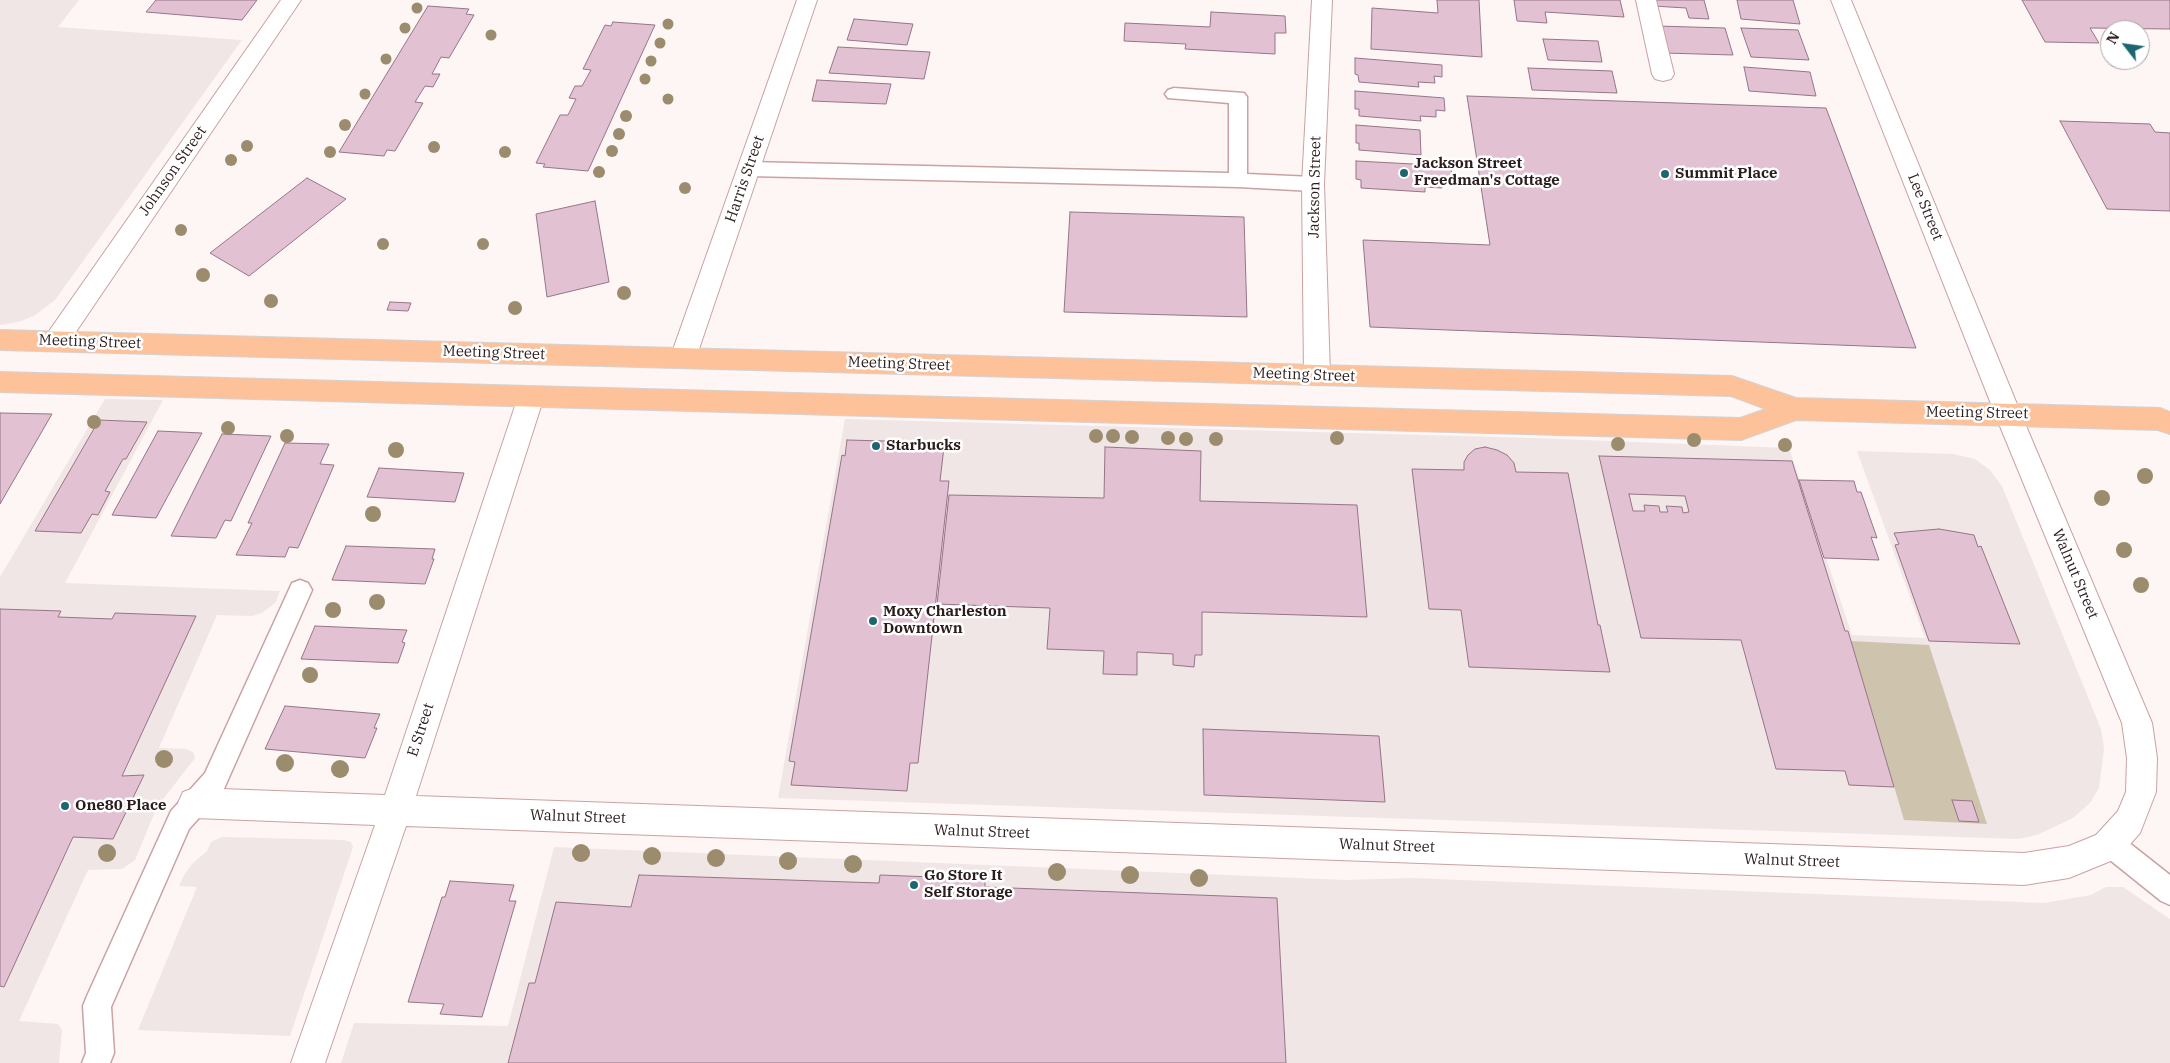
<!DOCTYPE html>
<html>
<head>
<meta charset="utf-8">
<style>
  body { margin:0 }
  #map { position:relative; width:2170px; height:1063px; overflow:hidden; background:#fef5f5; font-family:"IBM Plex Serif",serif }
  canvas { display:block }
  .north { position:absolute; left:2100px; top:20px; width:50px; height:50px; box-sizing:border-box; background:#fff; border:1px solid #aba5a5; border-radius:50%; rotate:300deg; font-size:14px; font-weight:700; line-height:20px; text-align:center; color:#2c1d1d }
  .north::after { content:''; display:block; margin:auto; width:18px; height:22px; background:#1c6672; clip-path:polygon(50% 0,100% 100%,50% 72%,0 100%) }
</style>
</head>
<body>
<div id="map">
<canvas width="2170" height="1063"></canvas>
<div class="north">N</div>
</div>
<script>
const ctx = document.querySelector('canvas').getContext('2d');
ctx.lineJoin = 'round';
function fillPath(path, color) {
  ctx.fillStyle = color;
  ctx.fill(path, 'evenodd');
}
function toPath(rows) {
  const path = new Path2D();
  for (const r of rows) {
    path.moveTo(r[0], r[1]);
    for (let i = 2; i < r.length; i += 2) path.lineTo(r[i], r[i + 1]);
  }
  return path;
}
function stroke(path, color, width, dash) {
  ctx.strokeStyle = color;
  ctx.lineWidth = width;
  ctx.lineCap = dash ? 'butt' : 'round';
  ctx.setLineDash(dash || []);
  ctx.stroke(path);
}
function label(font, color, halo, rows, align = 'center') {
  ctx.font = font + ' "IBM Plex Serif",serif';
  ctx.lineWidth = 5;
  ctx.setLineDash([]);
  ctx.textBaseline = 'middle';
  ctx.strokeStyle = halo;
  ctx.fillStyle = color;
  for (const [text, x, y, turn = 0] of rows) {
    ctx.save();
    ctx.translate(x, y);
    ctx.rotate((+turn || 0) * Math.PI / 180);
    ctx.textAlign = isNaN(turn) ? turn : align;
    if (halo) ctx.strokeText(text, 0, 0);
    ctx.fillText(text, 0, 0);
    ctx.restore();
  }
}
fillPath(toPath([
  [0,0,79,0,58,27,242,40,55,300,34,316,18,322,0,325],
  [105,399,163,400,65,583,280,591,276,602,262,613,252,616,217,615,159,748,186,749,193,752,195,758,157,807,135,860,122,869,88,870,19,1021,58,1024,62,1030,59,1063,0,1063,0,577],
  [845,419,1533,438,1789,448,1852,635,1925,638,1857,451,1953,454,1975,459,1990,470,2002,486,2101,729,2104,749,2099,788,2090,803,2073,818,2037,835,2018,839,778,798],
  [222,837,344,840,351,842,353,847,290,1036,138,1030,197,887,179,886,184,875,192,864,207,851,211,842],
  [554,847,1346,880,1412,878,2044,903,2091,895,2106,887,2123,887,2170,919,2170,1063,341,1063,354,1023,508,1026]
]), '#f1e6e6');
fillPath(toPath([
  [1851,641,1929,645,1987,824,1904,820]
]), '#cec4ad');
const building = toPath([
  [156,0,257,0,242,20,146,12,156,0],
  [1437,0,1479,0,1482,57,1371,49,1372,8,1438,13,1437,0],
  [1514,0,1620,0,1624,17,1545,12,1547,23,1517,21,1514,0],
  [1652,0,1704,0,1709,19,1689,18,1686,8,1653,6,1652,0],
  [1737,0,1793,0,1800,24,1741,19,1737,0],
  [2022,0,2170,0,2170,29,2090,28,2099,43,2045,42,2022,0],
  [428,6,469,9,466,14,474,15,449,58,441,57,432,74,440,74,433,87,425,86,415,102,423,103,395,151,387,150,384,156,339,152,428,6],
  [1211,12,1285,16,1286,33,1275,33,1275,54,1185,49,1186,44,1124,41,1125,23,1210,27,1211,12],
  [854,19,913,24,907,45,847,40,854,19],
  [613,22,655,25,588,171,543,167,545,164,536,163,560,115,568,115,576,99,569,98,575,86,582,86,591,70,583,69,605,25,611,26,613,22],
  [1657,26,1725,28,1733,55,1664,53,1657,26],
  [1741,28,1798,30,1809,60,1751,57,1741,28],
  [1543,39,1598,41,1602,62,1548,60,1543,39],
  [838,47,930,52,924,79,829,73,838,47],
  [1355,58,1442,65,1442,77,1434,76,1435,83,1418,82,1419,87,1359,82,1358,75,1355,74,1355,58],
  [1744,67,1810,72,1816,96,1749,91,1744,67],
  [1528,68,1612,71,1617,93,1532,90,1528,68],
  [817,80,891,84,886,104,812,101,817,80],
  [1355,91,1444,98,1445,111,1436,110,1436,117,1420,116,1421,121,1359,116,1359,109,1355,109,1355,91],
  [1467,96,1826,108,1916,348,1370,327,1363,240,1490,245,1467,96],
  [2060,121,2150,124,2155,132,2170,133,2170,211,2107,209,2060,121],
  [1356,125,1420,130,1421,155,1359,150,1359,143,1356,143,1356,125],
  [1356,161,1451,166,1452,181,1441,180,1442,188,1425,187,1425,192,1361,188,1361,180,1356,179,1356,161],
  [307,178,346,199,249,276,210,253,307,178],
  [595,201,609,282,547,297,536,214,595,201],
  [1070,212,1244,217,1247,317,1064,312,1070,212],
  [390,302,411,303,408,311,387,310,390,302],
  [0,413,52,414,0,504,0,413],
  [99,420,147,422,126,459,123,459,105,491,110,492,98,515,92,514,81,533,35,531,99,420],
  [158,431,202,433,156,518,112,515,158,431],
  [222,434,271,436,231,521,225,520,216,538,171,536,222,434],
  [847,440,923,442,922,446,944,447,940,481,949,481,918,763,910,763,907,791,791,785,795,762,789,761,842,455,845,456,847,440],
  [285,443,329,444,320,464,334,465,329,477,298,548,289,547,285,557,236,555,252,523,248,523,285,443],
  [1105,447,1201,451,1200,501,1357,505,1367,617,1202,612,1202,655,1195,655,1194,667,1173,665,1173,654,1137,652,1137,675,1103,674,1104,651,1047,649,1050,608,937,604,949,495,1104,498,1105,447],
  [1485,447,1497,450,1507,455,1514,463,1516,472,1568,473,1598,625,1600,625,1610,672,1469,667,1461,610,1429,609,1412,469,1464,470,1464,462,1468,455,1475,449,1485,447],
  [1599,456,1792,461,1845,631,1848,631,1851,641,1894,787,1849,785,1845,771,1776,769,1741,640,1641,638,1599,456],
  [1629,494,1685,496,1689,512,1683,513,1682,507,1666,506,1668,512,1660,512,1659,506,1644,505,1645,511,1633,511,1629,494],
  [379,468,464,473,455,502,367,497,379,468],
  [1799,480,1854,481,1857,492,1861,492,1877,538,1871,537,1879,560,1824,558,1799,480],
  [1939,529,1974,535,1978,547,1981,546,2020,644,1929,641,1895,545,1899,544,1894,533,1939,529],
  [346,546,435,549,432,559,434,559,425,584,332,580,346,546],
  [0,609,61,611,58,617,112,619,115,613,196,616,122,776,144,775,113,839,73,837,4,987,0,986,0,609],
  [315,626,407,630,402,642,405,643,398,663,301,659,315,626],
  [285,706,380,714,374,728,377,728,365,758,265,749,285,706],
  [1203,729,1379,736,1385,802,1204,795,1203,729],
  [1952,800,1972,801,1979,822,1959,821,1952,800],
  [639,875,879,883,880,875,985,879,985,887,1277,898,1286,1063,508,1063,529,983,535,983,556,902,631,907,639,875],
  [450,881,514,885,509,901,516,901,482,1017,440,1014,444,1004,408,1002,442,897,445,897,450,881]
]);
fillPath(building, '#e2c1d2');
stroke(building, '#967586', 1);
const service = toPath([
  [1174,88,1244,93,1247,97,1247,174,1313,177,1320,179,1322,184,1320,189,1313,191,1238,187,749,176,742,174,740,169,742,164,749,162,1229,173,1229,103,1168,98,1165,94,1168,90,1174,88],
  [300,580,308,583,312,590,223,791,189,829,111,1007,114,1053,110,1063,82,1063,86,1053,83,1006,87,996,171,811,205,773,292,583,300,580],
  [2109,830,2118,834,2170,875,2170,905,2161,901,2100,852,2096,843,2100,834,2109,830]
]);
const minor = toPath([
  [281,0,301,0,65,348,56,351,47,348,44,341,47,334,281,0],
  [797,0,817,0,696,358,692,365,683,368,674,365,670,358,797,0],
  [1312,0,1332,0,1324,184,1330,375,1326,382,1317,385,1308,382,1304,375,1302,184,1312,0],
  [1636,0,1656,0,1674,74,1671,79,1663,81,1655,79,1652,74,1636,0],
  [1831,0,1851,0,2021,414,2152,723,2157,758,2156,792,2140,833,2118,858,2069,878,2024,885,406,826,325,1063,291,1063,375,825,194,818,183,814,178,803,183,792,194,788,385,795,518,397,522,390,531,387,540,390,544,397,416,796,2024,853,2069,846,2096,835,2118,811,2126,792,2127,758,2122,723,1995,414,1831,0]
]);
const primary = toPath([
  [0,330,1732,376,1796,398,2160,408,2170,412,2170,434,2158,430,1796,420,1741,440,0,392,0,372,1740,418,1766,409,1731,396,0,350,0,330]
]);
stroke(service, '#caa2a1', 3);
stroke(minor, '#caa2a1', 2);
stroke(primary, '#d5d2d2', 2);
fillPath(service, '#fff');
fillPath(minor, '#fff');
fillPath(primary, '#fdc29a');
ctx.fillStyle = '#9c8c6e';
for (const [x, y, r] of [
  [417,8,5.5],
  [668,24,5.5],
  [405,28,5.5],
  [491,35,5.5],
  [660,43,5.5],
  [386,59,5.5],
  [651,61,5.5],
  [645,79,5.5],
  [365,94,5.5],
  [668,99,5.5],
  [626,116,6],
  [345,125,6],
  [619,134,6],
  [247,146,6],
  [434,147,6],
  [612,151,6],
  [330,152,6],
  [505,152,6],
  [231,160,6],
  [599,172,6],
  [685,188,6],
  [181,230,6],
  [383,244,6],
  [483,244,6],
  [203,275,7],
  [624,293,7],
  [271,301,7],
  [515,308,7],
  [94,422,7],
  [228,428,7],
  [287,436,7],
  [1096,436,7],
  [1113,436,7],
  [1132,437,7],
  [1168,438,7],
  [1337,438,7],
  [1186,439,7],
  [1216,439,7],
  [1694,440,7],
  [1618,444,7],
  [1785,445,7],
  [396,450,8],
  [2145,476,8],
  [2102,498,8],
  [373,514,8],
  [2124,550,8],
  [2141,585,8],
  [377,602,8],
  [333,610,8],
  [310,675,8],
  [164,759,9],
  [285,763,9],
  [340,769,9],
  [107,853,9],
  [581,853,9],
  [652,856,9],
  [716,858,9],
  [788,861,9],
  [853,864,9],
  [1057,872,9],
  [1130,875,9],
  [1199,878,9]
]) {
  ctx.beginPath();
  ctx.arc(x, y, r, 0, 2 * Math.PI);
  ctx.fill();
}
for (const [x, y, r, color] of [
  [1404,173,5,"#1c6672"],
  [1665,174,5,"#1c6672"],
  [876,446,5,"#1c6672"],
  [873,621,5,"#1c6672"],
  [65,806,5,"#1c6672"],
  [914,885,5,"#1c6672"]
]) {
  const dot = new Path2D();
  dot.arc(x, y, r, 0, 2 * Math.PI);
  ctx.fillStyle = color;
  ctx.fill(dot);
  stroke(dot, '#fff', 2);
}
label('bold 15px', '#2c1d1d', '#fff', [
  ["Jackson Street",1414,164],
  ["Freedman's Cottage",1414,181],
  ["Summit Place",1675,174],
  ["Starbucks",886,446],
  ["Moxy Charleston",883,612],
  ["Downtown",883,629],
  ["One80 Place",75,806],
  ["Go Store It",924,876],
  ["Self Storage",924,893]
], 'left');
label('15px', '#2c1d1d', '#fff', [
  ["Johnson Street",173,171,-55],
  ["Harris Street",745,179,-71],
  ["Jackson Street",1315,187,-89],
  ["Lee Street",1925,207,68],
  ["Meeting Street",90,342,2],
  ["Meeting Street",494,353,2],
  ["Meeting Street",899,364,2],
  ["Meeting Street",1304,375,2],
  ["Meeting Street",1977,413,1],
  ["Walnut Street",2075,574,67],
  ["E Street",421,730,-72],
  ["Walnut Street",578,817,2],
  ["Walnut Street",982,832,2],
  ["Walnut Street",1387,846,2],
  ["Walnut Street",1792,861,2]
]);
</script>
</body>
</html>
